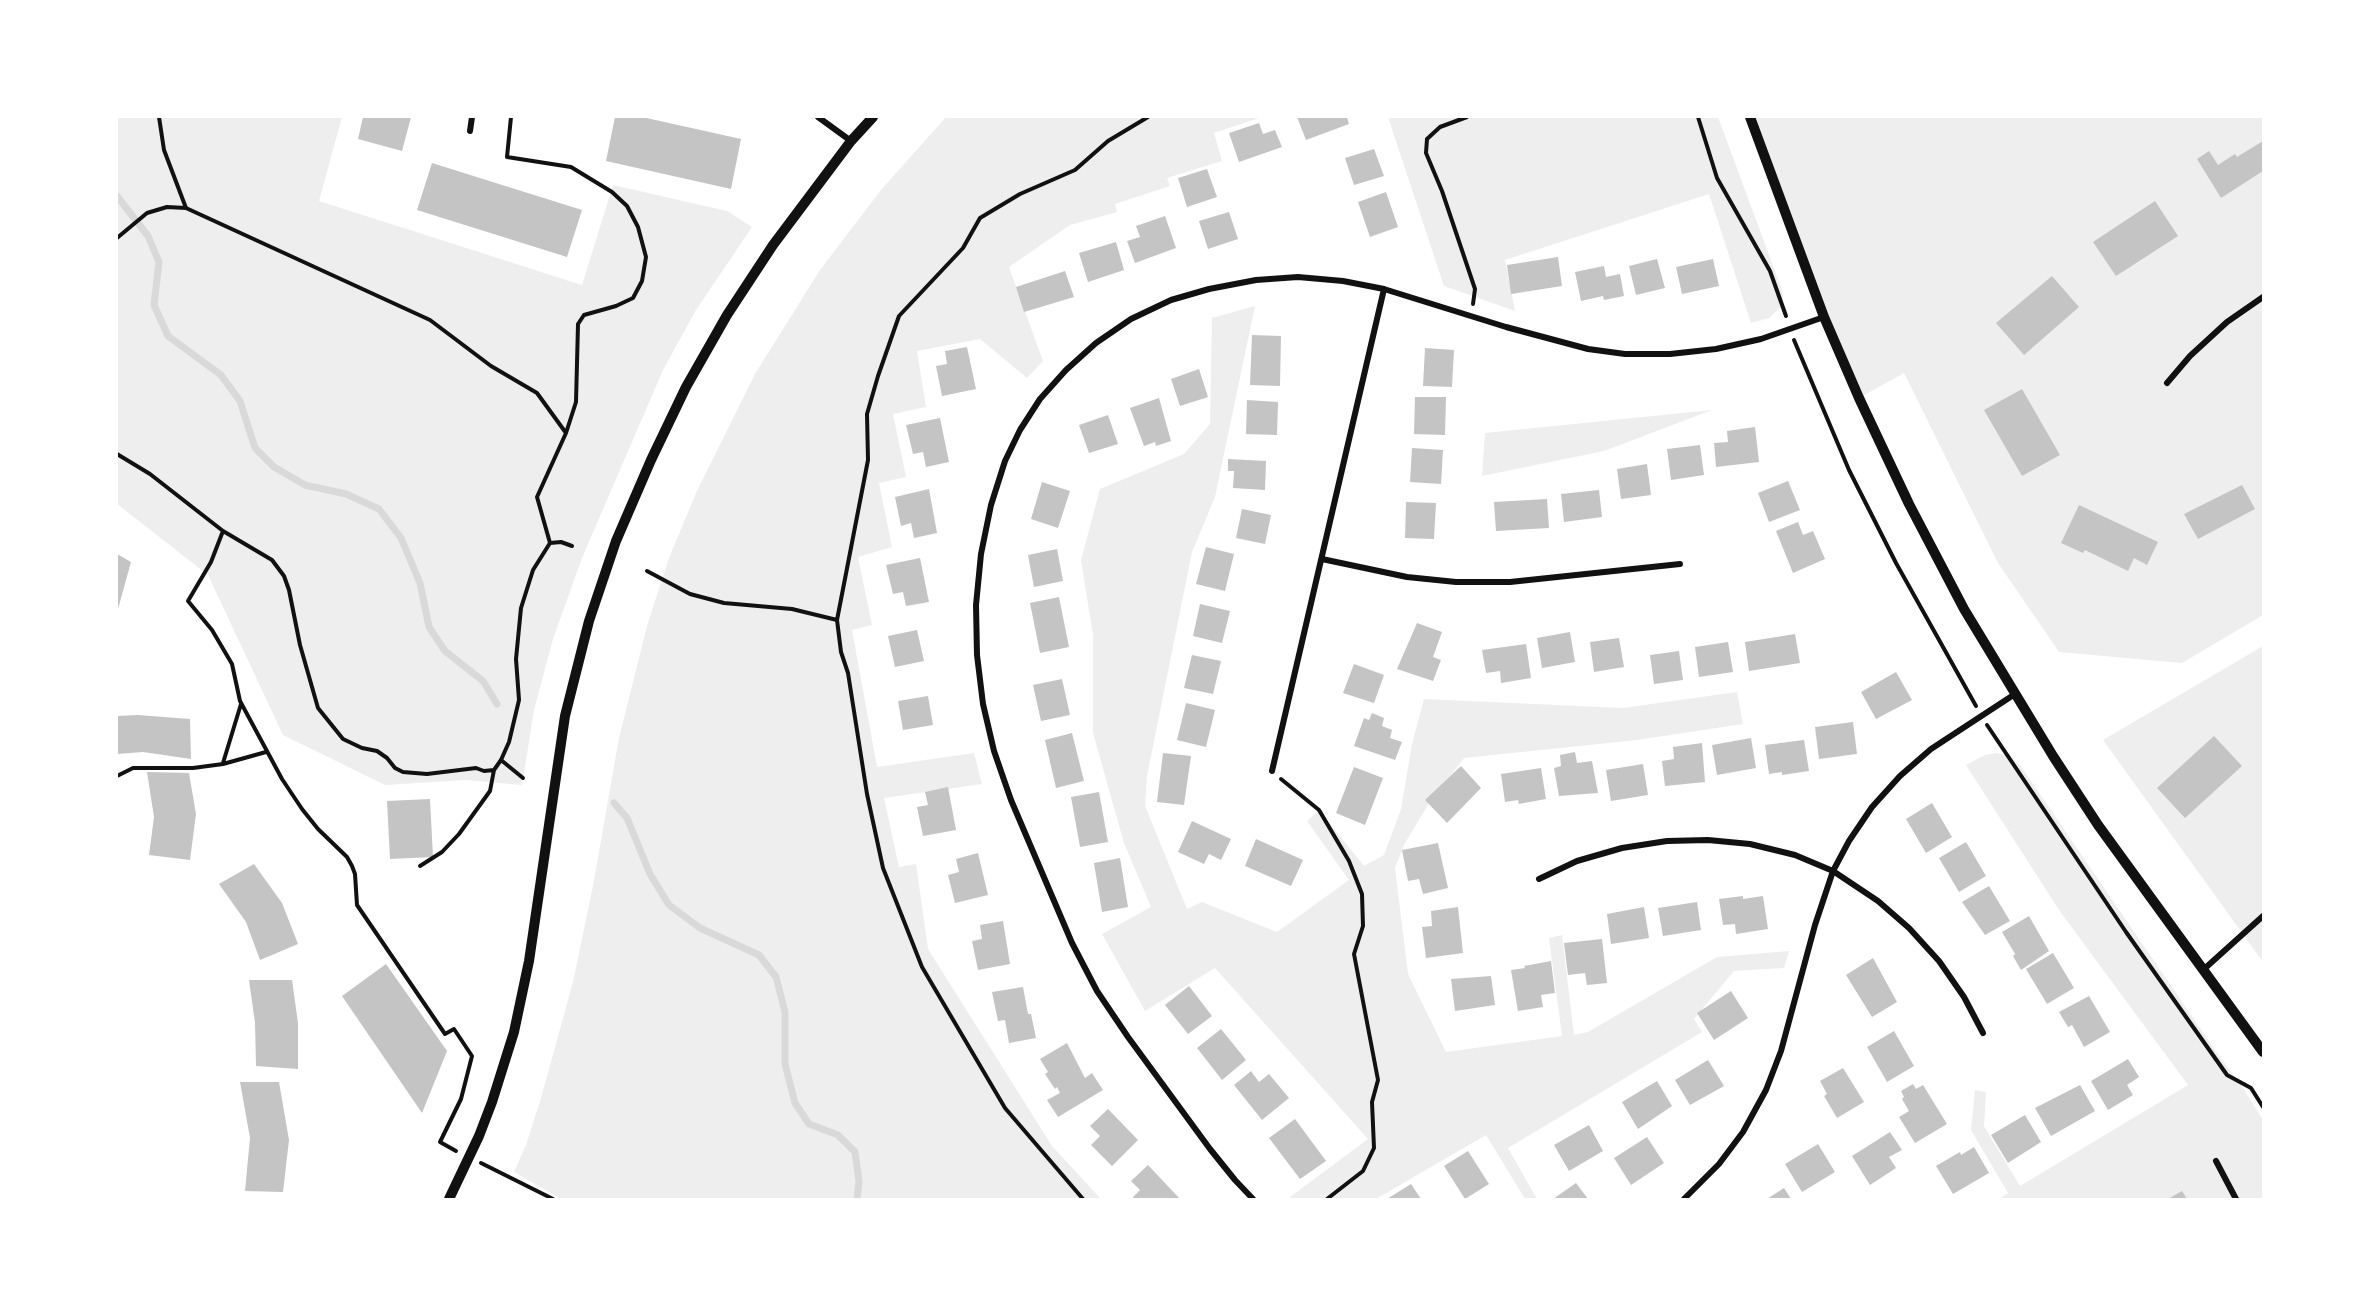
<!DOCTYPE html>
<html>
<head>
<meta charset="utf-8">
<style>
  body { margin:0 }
  #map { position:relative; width:2380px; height:1316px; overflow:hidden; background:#fff; font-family:Ubuntu,sans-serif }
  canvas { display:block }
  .frame { position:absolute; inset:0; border:118px solid #fff; pointer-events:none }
</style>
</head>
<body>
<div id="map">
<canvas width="2380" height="1316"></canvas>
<div class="frame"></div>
</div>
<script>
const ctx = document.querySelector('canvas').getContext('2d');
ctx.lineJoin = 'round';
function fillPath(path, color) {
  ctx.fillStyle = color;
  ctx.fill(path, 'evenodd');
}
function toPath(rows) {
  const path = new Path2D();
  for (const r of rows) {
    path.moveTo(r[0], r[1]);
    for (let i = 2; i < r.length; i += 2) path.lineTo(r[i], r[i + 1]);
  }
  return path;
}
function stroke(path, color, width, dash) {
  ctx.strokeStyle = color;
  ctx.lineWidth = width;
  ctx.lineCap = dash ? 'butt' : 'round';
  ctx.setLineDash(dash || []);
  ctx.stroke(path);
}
fillPath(toPath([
  [117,117,342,117,319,201,582,285,613,185,727,211,752,227,696,310,663,370,582,558,553,639,534,710,522,785,466,780,385,785,283,735,208,575,117,504],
  [946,117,1262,117,1214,133,1222,161,1167,178,1170,186,1115,204,1117,212,1070,225,1009,267,1043,361,1027,378,980,339,917,351,926,407,893,414,906,477,879,483,892,547,858,557,872,625,852,630,877,767,974,753,982,784,884,798,899,867,916,864,928,949,1052,1146,1101,1199,561,1199,514,1172,526,1145,541,1098,573,982,593,886,619,738,647,626,669,558,696,493,755,374,820,270,881,190],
  [1388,117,1718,117,1782,290,1783,296,1781,307,1769,318,1751,323,1709,194,1505,260,1515,311,1444,286],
  [1753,117,2263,117,2263,615,2182,663,2059,652,1998,563,1904,373,1859,398],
  [1255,306,1215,497,1192,552,1147,776,1145,806,1187,909,1202,902,1277,932,1349,880,1307,821,1319,810,1364,866,1384,855,1401,809,1412,744,1424,699,1623,708,1737,692,1743,724,1637,740,1464,758,1428,805,1405,843,1395,868,1408,974,1446,1052,1562,1036,1549,938,1562,935,1574,1035,1588,1032,1717,957,1789,951,1784,968,1734,971,1694,1019,1702,1032,1508,1148,1537,1199,1525,1199,1486,1135,1376,1199,1293,1199,1290,1197,1368,1139,1215,968,1145,1011,1102,934,1151,907,1124,843,1093,733,1093,635,1081,560,1100,489,1184,454,1210,424,1212,318],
  [1712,410,1604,451,1482,476,1485,433],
  [2263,646,2263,962,2103,740],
  [1996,753,2010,756,2020,765,2215,1050,2243,1088,2263,1120,2263,1199,1999,1199,2008,1193,1971,1130,1975,1090,1986,1092,1984,1126,2020,1186,2188,1085,2059,910,1966,765,1985,755]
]), '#eee');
stroke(toPath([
  [117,196,148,236,159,262,154,305,168,336,221,375,240,401,255,448,274,467,305,485,346,494,379,509,401,538,420,583,429,627,445,651,483,681,497,704],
  [614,803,627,818,650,874,669,905,700,928,759,955,776,977,785,1012,785,1064,795,1103,809,1124,838,1135,855,1152,859,1181,857,1199]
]), '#d9d9d9', 7);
fillPath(toPath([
  [363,117,411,117,402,151,358,139],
  [615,117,642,117,741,139,731,189,606,161],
  [1297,117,1347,117,1349,124,1306,140],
  [1259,123,1263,134,1275,130,1282,147,1239,162,1229,133],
  [2263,141,2263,171,2221,198,2197,159,2209,151,2218,165,2235,154,2237,157],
  [1374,149,1384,176,1354,185,1345,158],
  [432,163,582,210,567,257,417,210],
  [1207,169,1217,197,1187,207,1178,178],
  [1386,192,1398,227,1370,237,1358,202],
  [2155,201,2178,236,2116,276,2093,242],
  [1229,212,1238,239,1208,249,1199,221],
  [1165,216,1176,248,1135,263,1127,241,1140,237,1136,226],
  [1116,242,1124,270,1088,282,1079,253],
  [1558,257,1562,286,1511,294,1507,265],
  [1657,259,1665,288,1636,295,1629,266],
  [1713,259,1719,286,1682,294,1676,267],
  [1604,266,1606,277,1620,274,1624,296,1604,300,1603,296,1581,301,1575,272],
  [1065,271,1074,297,1024,312,1016,287],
  [2052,276,2079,307,2024,355,1996,323],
  [1252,335,1281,336,1280,386,1250,385],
  [967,347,976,389,942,396,936,366,947,364,945,351],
  [1425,348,1454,350,1452,387,1423,386],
  [1199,369,1208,397,1180,406,1171,379],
  [2022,389,2060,455,2022,476,1984,410],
  [1415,397,1446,397,1445,435,1414,434],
  [1159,398,1171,441,1156,446,1155,442,1144,446,1130,408],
  [1247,400,1278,402,1277,435,1246,434],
  [1108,415,1118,444,1089,453,1079,425],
  [940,418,949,462,926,467,923,452,913,454,906,425],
  [1755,427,1759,462,1716,467,1714,443,1728,442,1727,431],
  [1700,445,1704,475,1671,480,1667,449],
  [1412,448,1443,450,1441,484,1410,482],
  [1228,459,1266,461,1265,490,1233,488,1234,471,1228,471],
  [1647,464,1651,495,1621,499,1617,469],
  [1788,481,1800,510,1769,522,1758,493],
  [1042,482,1070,491,1058,528,1031,519],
  [2242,485,2255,509,2198,539,2184,514],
  [929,489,937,533,914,538,911,523,901,526,895,497],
  [1599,490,1602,517,1564,522,1561,494],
  [1547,499,1549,528,1496,531,1494,502],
  [1406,502,1436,503,1434,539,1405,538],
  [2079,505,2158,542,2147,565,2134,558,2128,571,2085,550,2083,553,2061,543],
  [1242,509,1271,515,1265,544,1236,538],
  [1798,522,1803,535,1813,531,1825,559,1793,573,1776,531],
  [1206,547,1234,554,1225,591,1196,584],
  [1057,549,1063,581,1034,587,1028,555],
  [117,554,131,562,118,609,117,609],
  [920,558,929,602,906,606,903,592,893,594,886,565],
  [1059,597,1069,647,1040,653,1030,603],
  [1200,604,1230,611,1222,643,1193,636],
  [1417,623,1442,632,1433,657,1441,660,1433,681,1397,669],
  [917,630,924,661,895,667,888,636],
  [1570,632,1575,662,1542,668,1537,638],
  [1795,634,1800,663,1749,671,1745,642],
  [1619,638,1624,667,1594,672,1590,642],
  [1728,642,1733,672,1699,677,1695,647],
  [1526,644,1531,678,1501,683,1500,671,1486,673,1482,650],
  [1679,651,1683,680,1654,684,1650,655],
  [1192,655,1221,661,1213,694,1184,688],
  [1354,664,1384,675,1374,703,1343,693],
  [1896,672,1912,700,1876,719,1861,692],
  [1062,679,1070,715,1041,721,1033,685],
  [928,696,933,725,903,730,898,701],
  [1186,703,1215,710,1206,747,1177,740],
  [1372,713,1384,718,1382,726,1392,730,1390,738,1402,742,1395,760,1354,746,1364,718,1369,720],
  [138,715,190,719,191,759,143,752,117,754,117,716],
  [1853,722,1857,754,1819,759,1815,727],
  [1072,733,1084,781,1056,788,1045,740],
  [2214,736,2242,766,2185,818,2157,788],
  [1751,738,1756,768,1717,775,1712,745],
  [1804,740,1809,771,1782,775,1782,772,1769,774,1765,745],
  [1702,743,1705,782,1665,786,1662,761,1674,759,1673,747],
  [1575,752,1577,763,1592,761,1598,793,1559,796,1554,768,1561,766,1560,755],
  [1163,753,1191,756,1184,805,1157,802],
  [1643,764,1648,795,1611,801,1606,770],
  [1461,766,1481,788,1447,823,1425,800],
  [1354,767,1383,778,1365,825,1336,813],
  [1541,768,1546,799,1519,804,1518,800,1505,802,1501,774],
  [147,772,189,773,196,814,190,860,149,855,154,817],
  [948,787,956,830,923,836,917,807,928,805,925,792],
  [1099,792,1108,842,1080,847,1071,797],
  [430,799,433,857,390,859,387,801],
  [1932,803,1952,837,1926,853,1906,819],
  [1192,821,1231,839,1221,860,1209,854,1204,864,1178,852],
  [1256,839,1303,860,1291,886,1245,866],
  [1966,842,1986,876,1959,892,1939,858],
  [1438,843,1448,888,1423,894,1419,879,1408,881,1402,850],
  [978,853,988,895,955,903,948,875,959,872,956,859],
  [1120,858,1128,907,1102,912,1094,863],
  [254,864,282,903,298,944,260,960,246,922,219,884],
  [1989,886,2010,921,1985,935,1962,902],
  [1743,896,1743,899,1763,896,1768,929,1736,934,1735,924,1723,925,1719,899],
  [1697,902,1701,930,1663,936,1658,908],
  [1458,907,1463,953,1426,958,1422,927,1432,926,1431,911],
  [1644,907,1649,938,1611,944,1607,914],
  [2029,916,2049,951,2021,970,2013,956,2015,954,2002,932],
  [1003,921,1010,964,978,970,972,941,982,939,980,925],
  [1602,939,1607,983,1587,985,1585,973,1568,975,1564,943],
  [2053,953,2074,988,2047,1004,2026,969],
  [1873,958,1897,1002,1872,1017,1846,975],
  [1551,961,1555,993,1541,995,1543,1007,1518,1011,1511,970,1525,968,1524,966],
  [386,964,447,1051,422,1113,342,996],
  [1491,976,1495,1005,1455,1011,1451,979],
  [249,980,292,980,298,1023,298,1069,256,1066,255,1023],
  [1189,986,1212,1016,1188,1034,1165,1005],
  [1023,987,1028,1014,1031,1014,1036,1038,1009,1043,1005,1020,998,1021,992,992],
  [1731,991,1748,1018,1714,1040,1697,1013],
  [2089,996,2110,1032,2084,1047,2072,1025,2068,1027,2059,1012],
  [1221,1029,1246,1060,1222,1080,1197,1048],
  [1894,1031,1914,1066,1887,1082,1867,1047],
  [1067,1043,1085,1078,1092,1073,1103,1090,1058,1117,1047,1100,1060,1093,1057,1087,1055,1089,1045,1074,1048,1072,1040,1059],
  [2128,1059,2139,1077,2127,1085,2133,1095,2108,1110,2091,1081],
  [1708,1060,1724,1086,1690,1105,1675,1080],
  [1843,1068,1864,1102,1837,1118,1824,1096,1827,1094,1820,1081],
  [1251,1071,1259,1082,1269,1074,1289,1098,1262,1120,1234,1085],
  [1657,1081,1672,1106,1638,1129,1622,1102],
  [240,1082,279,1082,289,1140,283,1192,245,1191,250,1138],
  [1913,1084,1916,1089,1923,1085,1947,1124,1915,1143,1899,1117,1909,1111,1902,1099,1904,1097,1901,1091],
  [2080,1085,2095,1111,2051,1136,2035,1108],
  [1108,1109,1138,1140,1112,1166,1091,1145,1100,1136,1090,1126],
  [2025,1115,2041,1142,2008,1163,1991,1135],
  [1295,1119,1326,1161,1300,1179,1269,1138],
  [1589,1125,1603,1151,1569,1171,1554,1145],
  [1890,1132,1902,1150,1889,1157,1896,1168,1870,1185,1852,1156],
  [1647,1137,1664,1163,1631,1185,1614,1158],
  [1818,1144,1835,1172,1802,1192,1785,1164],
  [1974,1147,1989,1173,1953,1194,1936,1166,1960,1152,1961,1155],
  [1468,1151,1489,1184,1465,1199,1444,1166],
  [1148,1165,1180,1199,1134,1199,1133,1197,1140,1190,1131,1181],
  [1576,1183,1588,1199,1553,1199],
  [1411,1184,1421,1199,1387,1199],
  [1784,1188,1791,1199,1767,1199],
  [2182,1191,2187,1199,2168,1199]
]), '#c4c4c4');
stroke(toPath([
  [159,117,164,150,186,208],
  [511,117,507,157,571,167,612,192,627,206,638,227,646,257,642,281,633,298,616,306,584,315,578,324,576,402,566,433,537,497,550,543,561,542,572,546],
  [1467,117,1440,127,1427,139,1426,153,1442,191,1475,289,1473,304],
  [1698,117,1717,178,1770,271,1786,316],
  [117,238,147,213,167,207,186,208,430,320,491,366,537,393,566,433],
  [1794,340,1849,470,1896,563,1976,706],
  [117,454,150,474,223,531,272,560,284,576,289,590,300,645,318,708,343,739,362,748,377,751,387,758,395,768,403,772,427,774,476,768,484,771,494,770,501,760,509,742,519,700,516,659,521,608,533,570,550,543],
  [223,531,211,562,188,601,212,630,232,664,240,701,282,779,302,809,318,829,347,857,352,866,355,874,357,905,445,1034,454,1029,472,1056,461,1099,440,1142,456,1151],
  [647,571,690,594,724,603,792,609,837,620],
  [1987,725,2126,932,2227,1075,2251,1088,2263,1107],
  [501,760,523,778],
  [223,763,241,704],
  [117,776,133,768,193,768,223,764,266,752],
  [1281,779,1319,810,1349,861,1362,894,1363,926,1354,954,1378,1080,1372,1102,1374,1148,1363,1171,1327,1199],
  [420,866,442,852,459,834,490,791,494,770],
  [481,1163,553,1199],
  [1083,1199,1005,1108,922,967,883,868,867,794,848,673,841,652,837,620,868,460,867,414,878,376,899,316,963,248,980,218,1020,194,1075,170,1108,141,1148,117]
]), '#111', 4);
stroke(toPath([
  [818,117,851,141],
  [470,131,472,117],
  [2167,383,2190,356,2227,322,2263,297],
  [1322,559,1407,577,1456,582,1510,582,1680,564],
  [1272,771,1384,289],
  [1539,879,1577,861,1622,848,1667,841,1708,840,1750,844,1795,855,1833,871,1878,901,1909,928,1939,961,1964,997,1983,1033],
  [2203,970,2263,916],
  [2216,1161,2236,1199],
  [1253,1199,1235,1180,1210,1149,1128,1037,1097,991,1072,943,1011,800,994,751,983,704,977,655,976,605,981,554,991,505,1005,461,1020,430,1040,399,1066,370,1096,343,1131,319,1171,300,1209,289,1256,280,1298,277,1343,281,1384,289,1506,327,1588,349,1625,354,1670,354,1716,349,1761,339,1824,317],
  [1684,1199,1719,1164,1743,1132,1766,1090,1781,1051,1815,925,1833,871,1849,841,1872,807,1900,776,1931,749,2015,694]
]), '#111', 6);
stroke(toPath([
  [1750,117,1824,317,1859,398,1909,504,1964,609,2053,756,2098,825,2263,1052],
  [449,1199,479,1136,492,1102,514,1032,529,961,565,716,589,621,616,541,651,460,686,387,727,315,773,245,851,141,873,117]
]), '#111', 10);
</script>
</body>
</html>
